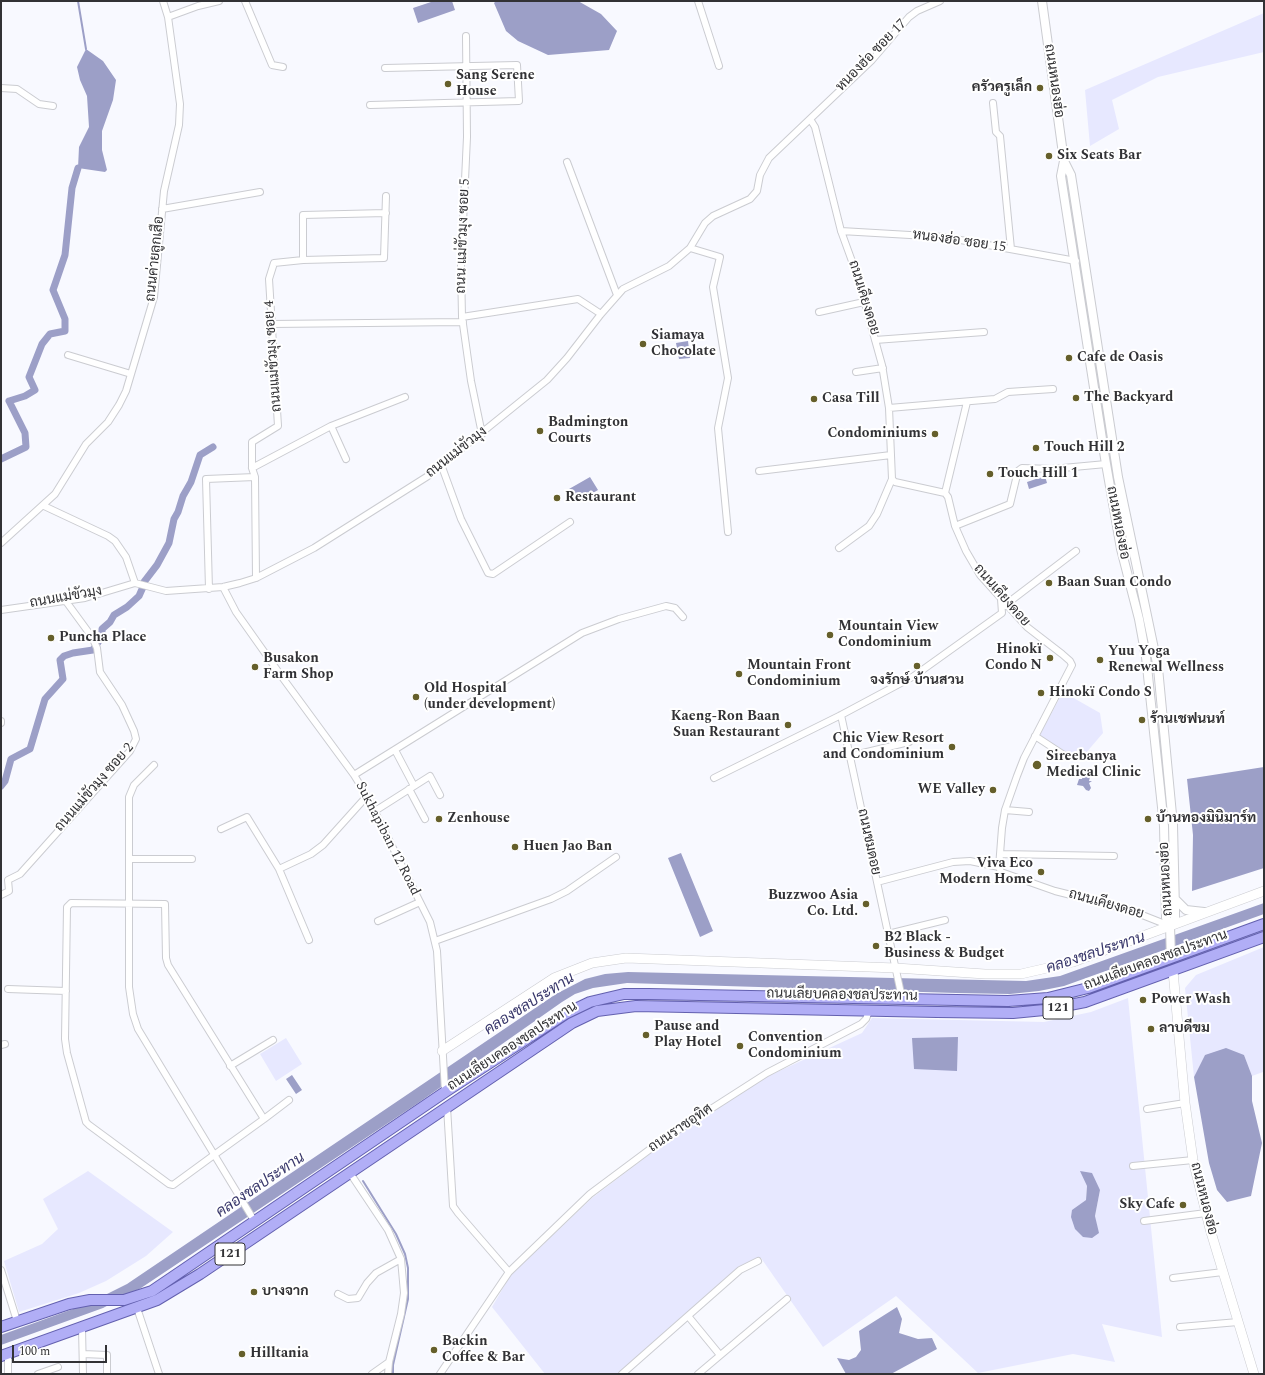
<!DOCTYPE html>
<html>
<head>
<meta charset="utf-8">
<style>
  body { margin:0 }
  #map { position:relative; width:1265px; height:1375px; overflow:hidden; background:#f8f9ff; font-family:Spectral,serif }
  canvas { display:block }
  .frame { position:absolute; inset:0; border:2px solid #323235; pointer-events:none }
  .scale { position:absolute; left:12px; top:1345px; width:95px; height:18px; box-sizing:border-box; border:2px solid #323235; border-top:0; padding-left:5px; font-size:12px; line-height:14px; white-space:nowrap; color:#323235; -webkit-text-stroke:3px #fff; paint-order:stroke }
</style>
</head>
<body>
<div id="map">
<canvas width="1265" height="1375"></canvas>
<div class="frame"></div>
<div class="scale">100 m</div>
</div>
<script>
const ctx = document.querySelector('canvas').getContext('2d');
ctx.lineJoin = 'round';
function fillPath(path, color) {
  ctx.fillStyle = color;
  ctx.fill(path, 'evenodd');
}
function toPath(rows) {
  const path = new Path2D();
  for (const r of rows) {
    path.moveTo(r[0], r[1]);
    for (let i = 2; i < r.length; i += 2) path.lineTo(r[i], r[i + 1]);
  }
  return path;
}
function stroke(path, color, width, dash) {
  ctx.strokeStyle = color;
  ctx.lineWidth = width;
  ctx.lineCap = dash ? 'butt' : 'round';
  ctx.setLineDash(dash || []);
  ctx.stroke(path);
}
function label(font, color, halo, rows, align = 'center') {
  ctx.font = font + ' Spectral,Sarabun,serif';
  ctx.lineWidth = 4;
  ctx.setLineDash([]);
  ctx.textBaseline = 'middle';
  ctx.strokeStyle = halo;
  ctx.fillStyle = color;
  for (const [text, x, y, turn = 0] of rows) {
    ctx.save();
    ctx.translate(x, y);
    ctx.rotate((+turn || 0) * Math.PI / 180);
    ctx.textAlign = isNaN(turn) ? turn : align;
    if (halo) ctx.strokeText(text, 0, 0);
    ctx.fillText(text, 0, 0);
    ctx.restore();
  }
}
fillPath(toPath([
  [1264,13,1264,52,1158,77,1112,100,1119,129,1090,146,1085,90],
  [1063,692,1100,713,1103,733,1079,761,1039,736],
  [1264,947,1264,1077,1263,1072,1252,1076,1244,1055,1205,1055,1194,1077,1185,988,1196,975],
  [1128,998,1162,1337,1102,1324,1115,1362,1073,1354,978,1373,896,1296,823,1347,761,1258,734,1271,617,1374,545,1374,492,1307,510,1276,592,1198,667,1141,764,1078,862,1033,872,1018,1044,1022,1091,1012],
  [1081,1171,1100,1190,1095,1216,1098,1233,1080,1205,1086,1200,1087,1186],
  [286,1038,302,1064,276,1081,260,1054],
  [88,1171,173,1232,146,1256,106,1281,79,1293,19,1312,4,1261,42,1244,58,1229,43,1199]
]), '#e7e8ff');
fillPath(toPath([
  [434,1,452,1,455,10,418,23,413,8],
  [496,1,578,1,601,14,617,31,609,50,548,55,518,41,506,31,494,3],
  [86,49,103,61,116,80,113,100,102,131,102,150,107,170,105,172,78,168,79,147,89,127,87,96,80,80,77,67],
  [688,341,690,358,679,359,676,343],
  [1045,476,1047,483,1029,489,1027,482],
  [590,477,598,490,577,502,569,489],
  [1264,767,1264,868,1192,891,1193,835,1187,779],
  [1088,773,1090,777,1089,781,1092,781,1089,783,1091,788,1089,791,1086,790,1083,786,1077,785,1079,779,1082,779,1083,775],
  [681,853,713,931,700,937,668,858],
  [1264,903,1264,914,1064,986,1039,991,1010,994,956,993,627,983,593,988,575,994,562,1002,418,1103,141,1288,103,1308,1,1345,1,1335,87,1304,127,1284,556,994,585,979,605,974,628,972,1026,981,1060,976],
  [958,1037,957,1071,914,1069,912,1038],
  [1226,1048,1244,1055,1252,1076,1252,1101,1262,1143,1251,1196,1227,1202,1217,1190,1209,1163,1194,1077,1205,1055],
  [292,1075,302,1090,296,1094,286,1079],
  [1080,1171,1092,1173,1100,1190,1095,1216,1099,1233,1092,1238,1083,1237,1075,1229,1071,1217,1072,1210,1086,1200,1087,1186],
  [897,1307,902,1319,899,1333,918,1339,932,1338,937,1349,891,1374,846,1374,837,1358,849,1360,856,1357,861,1350,859,1331]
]), '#9c9fc7');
stroke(toPath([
  [78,1,86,49],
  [363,1181,396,1234,405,1254,408,1268,408,1299,393,1365,393,1374]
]), '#9c9fc7', 2);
stroke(toPath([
  [1,459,26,447,25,433,9,401,25,396,35,390,29,377,42,344,50,334,65,331,65,319,53,290,65,255,72,188,78,168],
  [144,582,157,565,169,543,174,519,178,512,183,496,191,482,200,455,213,447],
  [1,786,5,781,11,759,30,749,45,699,63,679,60,660,64,656,73,653,93,650,102,636,102,629,110,622,114,615,127,607,139,596,143,587]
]), '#9c9fc7', 7);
const minor = toPath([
  [245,1,272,65,283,67],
  [698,1,719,66],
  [168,17,198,6,219,1],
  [466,36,467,137,461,266,462,317,471,381,482,434],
  [1,88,17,89,39,104,53,106],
  [993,103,996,132,1000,136,1011,249],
  [370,105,519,101,517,65,385,68],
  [810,119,815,127,841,231,857,275,882,365,889,408,892,479,877,514,869,526,839,548],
  [567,162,617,295],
  [162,209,260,192],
  [841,231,944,237,1076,261],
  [690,248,720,257,713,287,728,378,718,428,728,532],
  [303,260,303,215,386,213],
  [819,312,864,302],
  [462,317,578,299,601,314],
  [271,324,463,322],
  [875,340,984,332],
  [68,355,131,374],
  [856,372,883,368],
  [889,408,995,399,1008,392,1053,389],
  [331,426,346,459],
  [442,467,461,519,488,573,493,574,570,522],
  [252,468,331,426,405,397],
  [759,471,891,455],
  [892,479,895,482,945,493,948,497,955,526,966,551,980,575,1027,627,1062,654,1070,661,1072,665,1024,758,1017,776,1005,810,1002,828,999,867,1001,872,1055,891,1127,909,1170,926],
  [945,493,967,402],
  [44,506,108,536,115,541,126,557,135,583],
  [955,526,1010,504,1018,471,1022,468,1052,469,1106,464],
  [1,543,55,494,86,444,108,422,119,405,126,391,154,297,164,191,179,125,180,104,168,17,163,1],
  [256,578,255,477,252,468,252,442,278,426,269,279,274,263,303,260,384,258,386,196],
  [223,587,236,612,282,677,354,775,367,796,430,922,437,951,445,1092],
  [209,589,206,479,255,477],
  [1006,606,1013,599,1076,551],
  [1,610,85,598,135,583,166,591,223,587,240,583,256,578,314,548,428,476,547,380,567,358,601,314,623,289,669,266,690,248,705,223,713,216,750,199,757,191,760,175,769,158,872,60,909,17,917,11,940,1],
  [841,715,902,998],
  [1,721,1,723],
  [1035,736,1064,755],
  [395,750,414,786],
  [850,756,909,742],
  [154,765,134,785,129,797,129,987,133,1014,138,1029,255,1222],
  [354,775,582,633,619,619,666,606,675,608,683,617],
  [714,778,841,715,914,676,1002,613,1001,599],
  [409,789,425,819],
  [1005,810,1029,812],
  [375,811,430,776,440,795],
  [221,829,247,817,279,869,311,854,323,845,367,796],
  [1000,854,1114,856],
  [130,859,192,859],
  [279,869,309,940],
  [877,882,953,862,970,861,999,867],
  [1,895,9,891,8,880,20,874,130,751,136,739,134,731,122,705,100,672,97,648,92,637,65,600],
  [378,921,420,902],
  [888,934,945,920],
  [435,941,551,899,567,891,616,857],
  [8,989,66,991],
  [1,1045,5,1044],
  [230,1066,273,1040],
  [447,1107,453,1206,458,1213,509,1272],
  [1147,1109,1185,1103],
  [264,1119,168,965,166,958,165,904,71,903,67,907,65,1039,67,1053,86,1122,89,1125,169,1184,173,1185,214,1155,264,1119,289,1100],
  [1133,1166,1193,1160],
  [350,1173,388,1230,401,1259,404,1293,401,1314,389,1362,388,1374],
  [1144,1221,1206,1213],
  [1,1270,17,1321],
  [1173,1278,1223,1272],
  [338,1294,348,1299,358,1298,367,1283,376,1273,401,1259],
  [137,1308,159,1374],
  [688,1316,720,1355],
  [1180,1327,1238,1322],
  [82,1328,83,1374],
  [8,1353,8,1374],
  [83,1354,107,1355,107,1374],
  [38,1374,58,1367],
  [372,1374,389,1362],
  [440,1374,509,1272,590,1194,661,1141,767,1073,861,1024,866,1019,869,1011],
  [622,1374,740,1270,758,1261],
  [698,1374,787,1299]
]);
const tertiary = toPath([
  [1042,1,1064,161,1071,175,1118,477,1158,668,1173,825,1175,910,1175,918,1170,926],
  [1064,161,1061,176,1105,458,1121,549,1139,619,1146,657,1164,826,1166,918,1170,926,1171,958],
  [1175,899,1186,910,1204,912]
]);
const secondary = toPath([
  [1173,971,1185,1103,1193,1160,1210,1229,1254,1374],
  [442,1051,554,978,592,963,626,958,896,968,985,974,1021,974,1073,962,1264,891]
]);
const primary = toPath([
  [1,1327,69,1304,90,1300,124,1300,152,1291,445,1092,565,1014,590,1002,624,994,648,994,1008,1001,1048,998,1088,988,1264,924],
  [1,1356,157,1300,200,1274,572,1023,597,1011,636,1006,937,1012,1013,1013,1044,1010,1085,1002,1264,937]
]);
stroke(minor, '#cbccd1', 8);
stroke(tertiary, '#cbccd1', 10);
stroke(secondary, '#cbccd1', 10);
stroke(primary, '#6360af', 12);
stroke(minor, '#fff', 6);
stroke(tertiary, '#fff', 8);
stroke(secondary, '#fff', 9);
stroke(primary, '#b1aef6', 10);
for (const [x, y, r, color] of [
  [448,84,4,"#655f2b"],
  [1040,88,4,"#655f2b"],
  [1049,156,4,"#655f2b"],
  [643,344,4,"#655f2b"],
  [1069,358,4,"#655f2b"],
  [1076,398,4,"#655f2b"],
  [814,399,4,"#655f2b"],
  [540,431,4,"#655f2b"],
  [935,434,4,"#655f2b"],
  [1036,448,4,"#655f2b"],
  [990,474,4,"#655f2b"],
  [557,498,4,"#655f2b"],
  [1049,583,4,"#655f2b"],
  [830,635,4,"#655f2b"],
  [51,638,4,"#655f2b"],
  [1050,658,4,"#655f2b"],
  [1100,660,4,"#655f2b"],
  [917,666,4,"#655f2b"],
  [255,667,4,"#655f2b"],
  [739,674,4,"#655f2b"],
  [1041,693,4,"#655f2b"],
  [416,697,4,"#655f2b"],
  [1142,720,4,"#655f2b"],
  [788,725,4,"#655f2b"],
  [952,747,4,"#655f2b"],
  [1037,765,5,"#655f2b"],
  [993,790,4,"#655f2b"],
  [439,819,4,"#655f2b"],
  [1148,819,4,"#655f2b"],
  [515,847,4,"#655f2b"],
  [1041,872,4,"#655f2b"],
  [866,904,4,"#655f2b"],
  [876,946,4,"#655f2b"],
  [1143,1000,4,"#655f2b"],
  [1151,1029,4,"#655f2b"],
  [646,1035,4,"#655f2b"],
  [740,1046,4,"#655f2b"],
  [1183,1205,4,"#655f2b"],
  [254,1292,4,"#655f2b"],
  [434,1350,4,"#655f2b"],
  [242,1354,4,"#655f2b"]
]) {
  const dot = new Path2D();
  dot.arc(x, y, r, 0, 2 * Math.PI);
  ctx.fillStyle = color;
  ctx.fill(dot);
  stroke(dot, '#fff', 1.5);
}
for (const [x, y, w] of [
  [1058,1008,30],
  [230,1254,30]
]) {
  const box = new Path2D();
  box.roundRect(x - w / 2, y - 11, w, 22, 3);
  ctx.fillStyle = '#fff';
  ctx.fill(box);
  stroke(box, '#323235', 1);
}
label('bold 13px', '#323235', null, [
  ["121",1058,1008],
  ["121",230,1254]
]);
label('14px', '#323235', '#fff', [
  ["หนองฮ่อ ซอย 17",872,56,-46],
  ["ถนนหนองฮ่อ",1053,81,82],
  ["ถนน แม่ขัวมุง ซอย 5",464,236,-88],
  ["หนองฮ่อ ซอย 15",959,242,8],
  ["ถนนค่ายลูกเสือ",156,259,-84],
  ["ถนนเคียงดอย",863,298,73],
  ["ถนนแม่ขัวมุง ซอย 4",274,356,-94],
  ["ถนนแม่ขัวมุง",457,453,-38],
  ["ถนนหนองฮ่อ",1117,523,79],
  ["ถนนเคียงดอย",1001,596,49],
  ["ถนนแม่ขัวมุง",66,598,-10],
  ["ถนนแม่ขัวมุง ซอย 2",95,788,-49],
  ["Sukhapiban 12 Road",387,839,63],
  ["ถนนชมดอย",868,842,78],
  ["ถนนหนองฮ่อ",1167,879,-93],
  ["ถนนเคียงดอย",1106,905,16],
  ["ถนนเลียบคลองชลประทาน",1156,961,-20],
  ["ถนนเลียบคลองชลประทาน",842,996,1],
  ["ถนนเลียบคลองชลประทาน",513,1047,-33],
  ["ถนนราชอุทิศ",681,1129,-34],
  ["ถนนหนองฮ่อ",1203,1199,76]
]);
label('bold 14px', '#323235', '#fff', [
  ["Sang Serene",456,76],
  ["House",456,92],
  ["ครัวครูเล็ก",1032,88,"right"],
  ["Six Seats Bar",1057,156],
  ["Siamaya",651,336],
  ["Chocolate",651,352],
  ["Cafe de Oasis",1077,358],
  ["The Backyard",1084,398],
  ["Casa Till",822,399],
  ["Badmington",548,423],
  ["Courts",548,439],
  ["Condominiums",927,434,"right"],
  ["Touch Hill 2",1044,448],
  ["Touch Hill 1",998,474],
  ["Restaurant",565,498],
  ["Baan Suan Condo",1057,583],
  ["Mountain View",838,627],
  ["Condominium",838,643],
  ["Puncha Place",59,638],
  ["Hinokï",1042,650,"right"],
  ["Condo N",1042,666,"right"],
  ["Yuu Yoga",1108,652],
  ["Renewal Wellness",1108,668],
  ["Busakon",263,659],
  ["Farm Shop",263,675],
  ["Mountain Front",747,666],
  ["Condominium",747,682],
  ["จงรักษ์ บ้านสวน",917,681,"center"],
  ["Old Hospital",424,689],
  ["(under development)",424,705],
  ["Hinokï Condo S",1049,693],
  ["Kaeng-Ron Baan",780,717,"right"],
  ["Suan Restaurant",780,733,"right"],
  ["ร้านเชฟนนท์",1150,720],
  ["Chic View Resort",944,739,"right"],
  ["and Condominium",944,755,"right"],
  ["Sireebanya",1046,757],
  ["Medical Clinic",1046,773],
  ["WE Valley",985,790,"right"],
  ["Zenhouse",447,819],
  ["บ้านทองมินิมาร์ท",1156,819],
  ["Huen Jao Ban",523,847],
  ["Viva Eco",1033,864,"right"],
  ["Modern Home",1033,880,"right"],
  ["Buzzwoo Asia",858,896,"right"],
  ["Co. Ltd.",858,912,"right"],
  ["B2 Black -",884,938],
  ["Business & Budget",884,954],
  ["Power Wash",1151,1000],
  ["Pause and",654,1027],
  ["Play Hotel",654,1043],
  ["ลาบดีขม",1159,1029],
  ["Convention",748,1038],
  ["Condominium",748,1054],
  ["Sky Cafe",1175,1205,"right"],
  ["บางจาก",262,1292],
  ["Backin",442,1342],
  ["Coffee & Bar",442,1358],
  ["Hilltania",250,1354]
], 'left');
label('italic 15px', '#37366a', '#fff', [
  ["คลองชลประทาน",1096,954,-18],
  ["คลองชลประทาน",530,1005,-32],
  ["คลองชลประทาน",261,1186,-34]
]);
</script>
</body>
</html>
